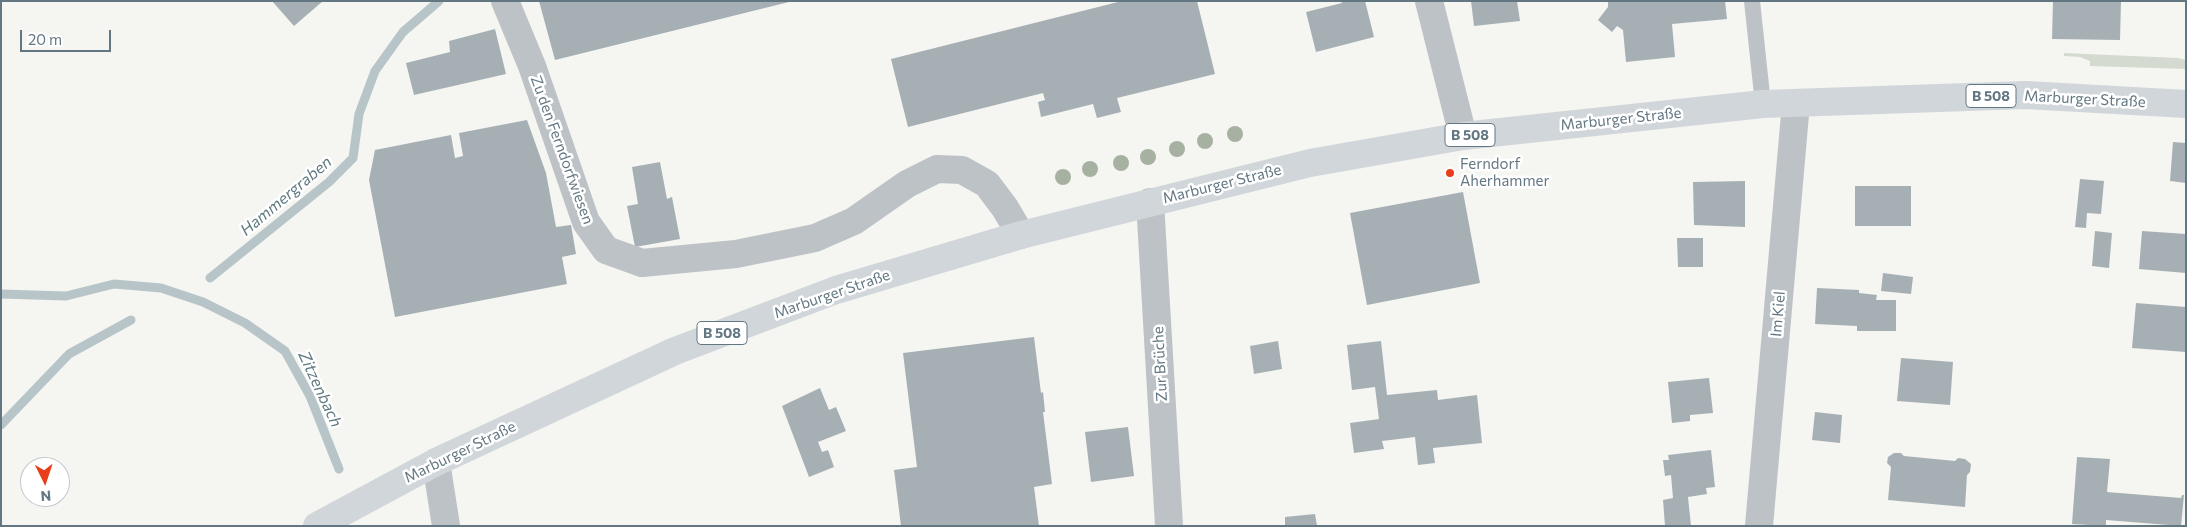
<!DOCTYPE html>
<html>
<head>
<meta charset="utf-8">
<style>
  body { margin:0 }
  #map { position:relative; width:2187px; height:527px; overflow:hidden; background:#f5f5f1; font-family:Commissioner,sans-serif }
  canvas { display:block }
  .frame { position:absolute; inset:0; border:2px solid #637783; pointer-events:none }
  .north { position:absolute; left:20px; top:457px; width:50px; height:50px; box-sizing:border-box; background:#fff; border:1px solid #c1c9cd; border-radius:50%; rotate:176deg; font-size:14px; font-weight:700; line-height:20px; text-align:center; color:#637783 }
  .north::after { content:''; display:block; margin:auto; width:18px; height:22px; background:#ea3d1c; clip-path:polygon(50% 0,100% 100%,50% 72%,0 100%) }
  .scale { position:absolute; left:20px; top:30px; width:91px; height:22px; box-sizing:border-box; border:2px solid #637783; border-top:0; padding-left:6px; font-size:15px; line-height:18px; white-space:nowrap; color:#637783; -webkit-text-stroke:4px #fff; paint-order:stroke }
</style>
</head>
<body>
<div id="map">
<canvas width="2187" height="527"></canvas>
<div class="frame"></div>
<div class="north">N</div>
<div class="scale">20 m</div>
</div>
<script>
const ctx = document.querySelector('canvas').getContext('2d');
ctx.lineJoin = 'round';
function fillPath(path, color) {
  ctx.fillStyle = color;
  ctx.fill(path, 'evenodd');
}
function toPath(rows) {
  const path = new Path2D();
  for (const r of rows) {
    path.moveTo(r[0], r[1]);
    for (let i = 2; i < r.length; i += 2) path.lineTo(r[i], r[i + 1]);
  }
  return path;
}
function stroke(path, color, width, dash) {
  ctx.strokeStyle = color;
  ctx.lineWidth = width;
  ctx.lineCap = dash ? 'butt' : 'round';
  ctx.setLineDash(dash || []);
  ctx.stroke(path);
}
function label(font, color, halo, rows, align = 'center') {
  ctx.font = font + ' Commissioner,sans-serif';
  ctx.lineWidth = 5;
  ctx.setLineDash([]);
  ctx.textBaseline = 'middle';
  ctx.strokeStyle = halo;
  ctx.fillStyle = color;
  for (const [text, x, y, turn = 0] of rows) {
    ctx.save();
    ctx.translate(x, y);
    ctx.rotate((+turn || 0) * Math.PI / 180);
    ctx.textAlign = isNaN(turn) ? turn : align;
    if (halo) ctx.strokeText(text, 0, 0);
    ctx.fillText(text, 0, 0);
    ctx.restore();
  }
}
fillPath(toPath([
  [2064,53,2178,58,2186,60,2186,69,2090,66,2090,61,2080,57,2064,56]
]), '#d5dad0');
stroke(toPath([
  [210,278,329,182,353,158,359,114,375,71,403,32,439,1],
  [1,294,66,296,114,284,161,288,203,302,245,323,285,351,310,396,339,469],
  [1,425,69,354,131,320]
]), '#b7c5c9', 9);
fillPath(toPath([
  [272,1,323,1,294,26],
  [539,1,789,1,789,2,555,60],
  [1122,1,1197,1,1215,74,1117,98,1121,112,1097,118,1093,104,1041,117,1038,102,1045,100,1043,93,908,127,891,59],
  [1342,1,1365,1,1374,37,1316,52,1306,12,1342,3],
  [1471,1,1517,1,1520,21,1474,26],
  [1608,1,1725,1,1727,19,1672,24,1675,57,1626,62,1623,30,1617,26,1612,32,1598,20,1608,7],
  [2053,1,2121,1,2120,40,2052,39],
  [495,29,506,74,414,95,406,63,450,52,449,41],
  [527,120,546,173,556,227,571,225,576,254,562,257,567,284,395,317,369,180,375,150,451,135,455,158,463,156,459,133],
  [2173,142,2186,143,2186,183,2170,181],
  [660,162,667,199,672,197,680,239,635,247,627,206,638,204,632,167],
  [2080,179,2104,181,2101,214,2087,213,2086,228,2075,227],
  [1745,181,1745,227,1694,225,1693,182],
  [1855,186,1911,186,1911,226,1855,226],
  [1463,192,1480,283,1367,305,1350,213],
  [2095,231,2112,233,2109,268,2092,266],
  [2142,231,2186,234,2186,273,2139,269],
  [1677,238,1703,238,1703,267,1678,267],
  [1883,273,1913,277,1911,294,1881,291],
  [1817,288,1859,290,1859,293,1877,295,1876,300,1896,300,1896,331,1857,331,1857,326,1815,324],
  [2136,303,2186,307,2186,352,2132,348],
  [1034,337,1041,393,1043,392,1045,412,1043,412,1052,484,1034,487,1039,526,901,526,894,470,917,467,903,353],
  [1278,341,1282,369,1254,374,1250,346],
  [1381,341,1387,395,1437,390,1438,400,1477,395,1482,443,1433,448,1435,463,1418,465,1415,437,1382,441,1384,449,1354,453,1350,423,1379,419,1375,387,1352,390,1347,345],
  [1901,358,1953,362,1950,405,1897,401],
  [1709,378,1713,413,1690,415,1690,421,1672,423,1668,382],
  [820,388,829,410,836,407,846,431,818,442,822,452,828,450,834,467,809,477,782,406],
  [1815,412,1842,415,1840,443,1812,440],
  [1128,427,1134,476,1091,482,1085,432],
  [1711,450,1715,487,1706,488,1707,494,1688,497,1691,526,1665,526,1663,500,1673,498,1671,475,1665,476,1663,460,1669,460,1668,455],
  [1894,453,1901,453,1904,456,1955,461,1958,458,1965,459,1971,464,1970,472,1967,475,1965,507,1888,500,1891,467,1887,463,1888,457],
  [2077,457,2110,459,2107,492,2181,498,2182,495,2184,495,2181,526,2106,520,2106,526,2072,524],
  [1315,514,1317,526,1285,526,1285,517]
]), '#a6b0b4');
stroke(toPath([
  [1752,1,1763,104]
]), '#bdc2c6', 16);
stroke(toPath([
  [505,1,532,66,586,222,606,250,642,263,736,254,815,238,854,221,907,184,937,169,962,170,987,184,1005,208,1021,235],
  [1429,1,1463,136],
  [1150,202,1169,526],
  [436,462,446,526],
  [1759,526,1796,103]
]), '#bdc2c6', 28);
stroke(toPath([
  [317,526,436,462,675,351,836,290,1021,235,1310,163,1463,136,1763,104,2026,95,2186,104]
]), '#d1d6da', 28);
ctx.fillStyle = '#a7b1a2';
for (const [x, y] of [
  [1235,134],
  [1205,141],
  [1177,149],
  [1148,157],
  [1121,163],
  [1090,169],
  [1063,177]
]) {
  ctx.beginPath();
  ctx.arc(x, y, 8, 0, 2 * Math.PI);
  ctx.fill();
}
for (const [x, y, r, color] of [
  [1450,173,5,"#ea3d1c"]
]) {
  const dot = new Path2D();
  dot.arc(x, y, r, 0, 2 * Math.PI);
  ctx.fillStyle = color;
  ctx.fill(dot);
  stroke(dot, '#fff', 2);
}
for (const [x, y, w] of [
  [1991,96,50],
  [1470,135,50],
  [722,333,50]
]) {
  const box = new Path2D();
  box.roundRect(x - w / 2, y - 11.5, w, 23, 4);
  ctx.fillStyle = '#fff';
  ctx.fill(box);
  stroke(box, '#637783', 1);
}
label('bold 14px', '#637783', null, [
  ["B 508",1991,96],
  ["B 508",1470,135],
  ["B 508",722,333]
]);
label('15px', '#637783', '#fff', [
  ["Marburger Straße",2085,99,3],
  ["Marburger Straße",1621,119,-6],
  ["Zu den Ferndorfwiesen",562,150,70],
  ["Marburger Straße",1222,184,-14],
  ["Marburger Straße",832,294,-19],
  ["Im Kiel",1778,314,-85],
  ["Zur Brüche",1160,364,-93],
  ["Marburger Straße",460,452,-26]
]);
label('15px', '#637783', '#fff', [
  ["Ferndorf",1460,164],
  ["Aherhammer",1460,181]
], 'left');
label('italic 16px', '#5f7a81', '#fff', [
  ["Hammergraben",286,196,-40],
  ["Zitzenbach",320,389,65]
]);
</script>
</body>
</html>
